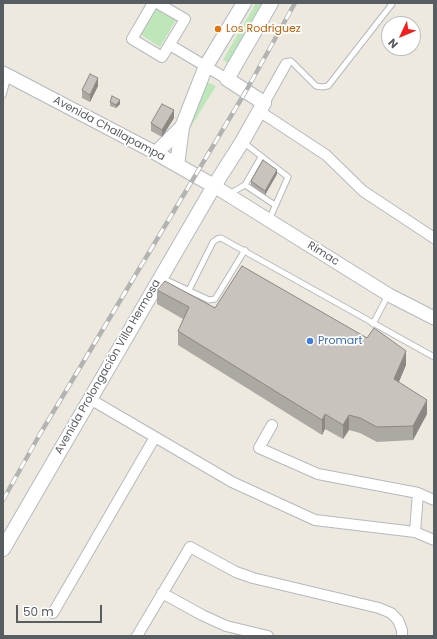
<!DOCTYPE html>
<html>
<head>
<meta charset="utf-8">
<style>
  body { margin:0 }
  #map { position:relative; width:437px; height:639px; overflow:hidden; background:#ede9df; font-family:Poppins,sans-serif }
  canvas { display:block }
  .frame { position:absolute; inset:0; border:4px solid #585d62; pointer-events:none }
  .north { position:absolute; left:381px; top:16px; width:40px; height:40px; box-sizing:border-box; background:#fff; border:1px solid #bcbec0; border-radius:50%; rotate:226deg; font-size:11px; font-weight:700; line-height:16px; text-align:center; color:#585d62 }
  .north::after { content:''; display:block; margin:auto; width:14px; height:18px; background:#f71c1c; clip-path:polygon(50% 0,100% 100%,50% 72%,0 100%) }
  .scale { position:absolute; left:16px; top:605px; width:86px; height:18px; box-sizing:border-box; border:2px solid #585d62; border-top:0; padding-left:5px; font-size:12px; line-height:14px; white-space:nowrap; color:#585d62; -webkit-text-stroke:3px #fff; paint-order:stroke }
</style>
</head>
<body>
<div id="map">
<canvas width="437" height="639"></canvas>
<div class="frame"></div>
<div class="north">N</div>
<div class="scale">50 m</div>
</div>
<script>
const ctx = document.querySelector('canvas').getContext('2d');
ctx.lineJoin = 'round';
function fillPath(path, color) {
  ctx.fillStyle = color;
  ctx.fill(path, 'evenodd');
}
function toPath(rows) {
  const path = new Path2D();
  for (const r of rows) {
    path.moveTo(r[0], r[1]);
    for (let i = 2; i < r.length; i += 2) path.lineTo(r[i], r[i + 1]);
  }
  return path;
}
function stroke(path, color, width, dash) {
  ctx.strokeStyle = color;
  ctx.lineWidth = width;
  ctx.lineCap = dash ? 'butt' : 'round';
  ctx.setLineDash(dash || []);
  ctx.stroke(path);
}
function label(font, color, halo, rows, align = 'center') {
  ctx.font = font + ' Poppins,sans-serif';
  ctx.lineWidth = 3.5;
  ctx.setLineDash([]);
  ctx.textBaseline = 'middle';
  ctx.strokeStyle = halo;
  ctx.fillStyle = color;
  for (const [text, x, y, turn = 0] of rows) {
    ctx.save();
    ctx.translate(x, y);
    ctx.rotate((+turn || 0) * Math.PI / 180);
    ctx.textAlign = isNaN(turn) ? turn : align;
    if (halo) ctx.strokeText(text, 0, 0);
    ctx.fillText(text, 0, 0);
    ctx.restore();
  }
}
fillPath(toPath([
  [256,3,262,3,228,63,223,60],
  [156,8,176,20,160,47,140,34],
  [207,82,216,86,178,148,201,97]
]), '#bde7b9');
const service = toPath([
  [286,64,289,61,291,61,316,86,322,87,328,86,392,4],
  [3,95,8,77],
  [243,142,288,177,269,220],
  [245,185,275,205],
  [229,194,245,185,261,157],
  [162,278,209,300,215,299,245,250],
  [189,290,213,242,217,239,221,238,434,357],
  [373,324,388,295]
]);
const minor = toPath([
  [153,3,132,39,162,57,185,19,157,3],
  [170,45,227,79],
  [264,103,286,64],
  [259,111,326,155,363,191,434,238],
  [90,399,232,482,315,520,415,532,434,540],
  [272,425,259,448,318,474,418,493,434,500],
  [415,532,418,493],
  [162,593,202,615,226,626,268,636],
  [53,613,155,437],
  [137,636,190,547,236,572,253,578,379,608,391,613,398,620,402,630,402,636]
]);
const tertiary = toPath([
  [3,73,156,153],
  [214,186,389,295,434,318]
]);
const secondary = toPath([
  [182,127,156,153,214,186],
  [177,165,182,127,206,66,244,3],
  [3,549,214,186,242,142,264,103,227,79,271,3]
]);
stroke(service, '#b5b9be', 7);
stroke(minor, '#b5b9be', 12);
stroke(tertiary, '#b5b9be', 15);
stroke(secondary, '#b5bac0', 16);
stroke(service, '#fff', 5);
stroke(minor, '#fff', 10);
stroke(tertiary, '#fff', 13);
stroke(secondary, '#fff', 14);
const rail = toPath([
  [3,500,40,434,246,91,295,3]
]);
stroke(rail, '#b2b3b3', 4.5);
stroke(rail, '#fff', 3, [9]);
fillPath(toPath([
  [98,86,90,102,82,98,82,90],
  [110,102,120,104,116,108,110,106],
  [174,118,162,137,151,131,151,123],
  [277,174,265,195,251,185,251,181],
  [157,290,406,365,398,382,427,414,413,440,377,442,360,433,349,430,343,439,325,429,322,435,178,345,178,331,183,319,157,304]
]), '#aca8a2');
fillPath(toPath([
  [98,78,98,86,90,102,90,95],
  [120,100,120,104,116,108,116,105],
  [174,110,174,118,162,137,162,130],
  [277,170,277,174,265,195,265,191],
  [406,351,406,365,394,394,394,379],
  [427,400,427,414,413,440,413,426],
  [325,414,325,429,322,435,322,420],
  [349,415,349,430,343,439,343,425]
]), '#8c8884');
const building = toPath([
  [90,74,98,78,90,95,82,90,90,74],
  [112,96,120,100,116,105,110,102,112,96],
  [162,104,174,110,162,130,151,123,162,104],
  [263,160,277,170,265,191,251,181,263,160],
  [242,266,367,338,374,328,406,351,394,379,427,400,413,426,377,427,360,418,349,415,343,425,325,414,322,420,178,331,189,307,157,290,165,281,215,308,242,266]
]);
fillPath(building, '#c8c3bc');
stroke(building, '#8c8884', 1);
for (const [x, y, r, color] of [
  [218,29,4,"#e8710a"],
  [310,341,4,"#3f7fe0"]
]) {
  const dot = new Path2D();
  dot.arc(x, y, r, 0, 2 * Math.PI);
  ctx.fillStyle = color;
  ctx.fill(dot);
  stroke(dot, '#fff', 1.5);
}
label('11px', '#c56008', '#fff', [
  ["Los Rodríguez",226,29]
], 'left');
label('11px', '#585d62', '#fff', [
  ["Avenida Challapampa",109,129,28],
  ["Rímac",323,254,32],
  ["Avenida Prolongación Villa Hermosa",108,367,-60]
]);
label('11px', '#366cbe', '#fff', [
  ["Promart",318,341]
], 'left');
</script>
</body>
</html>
